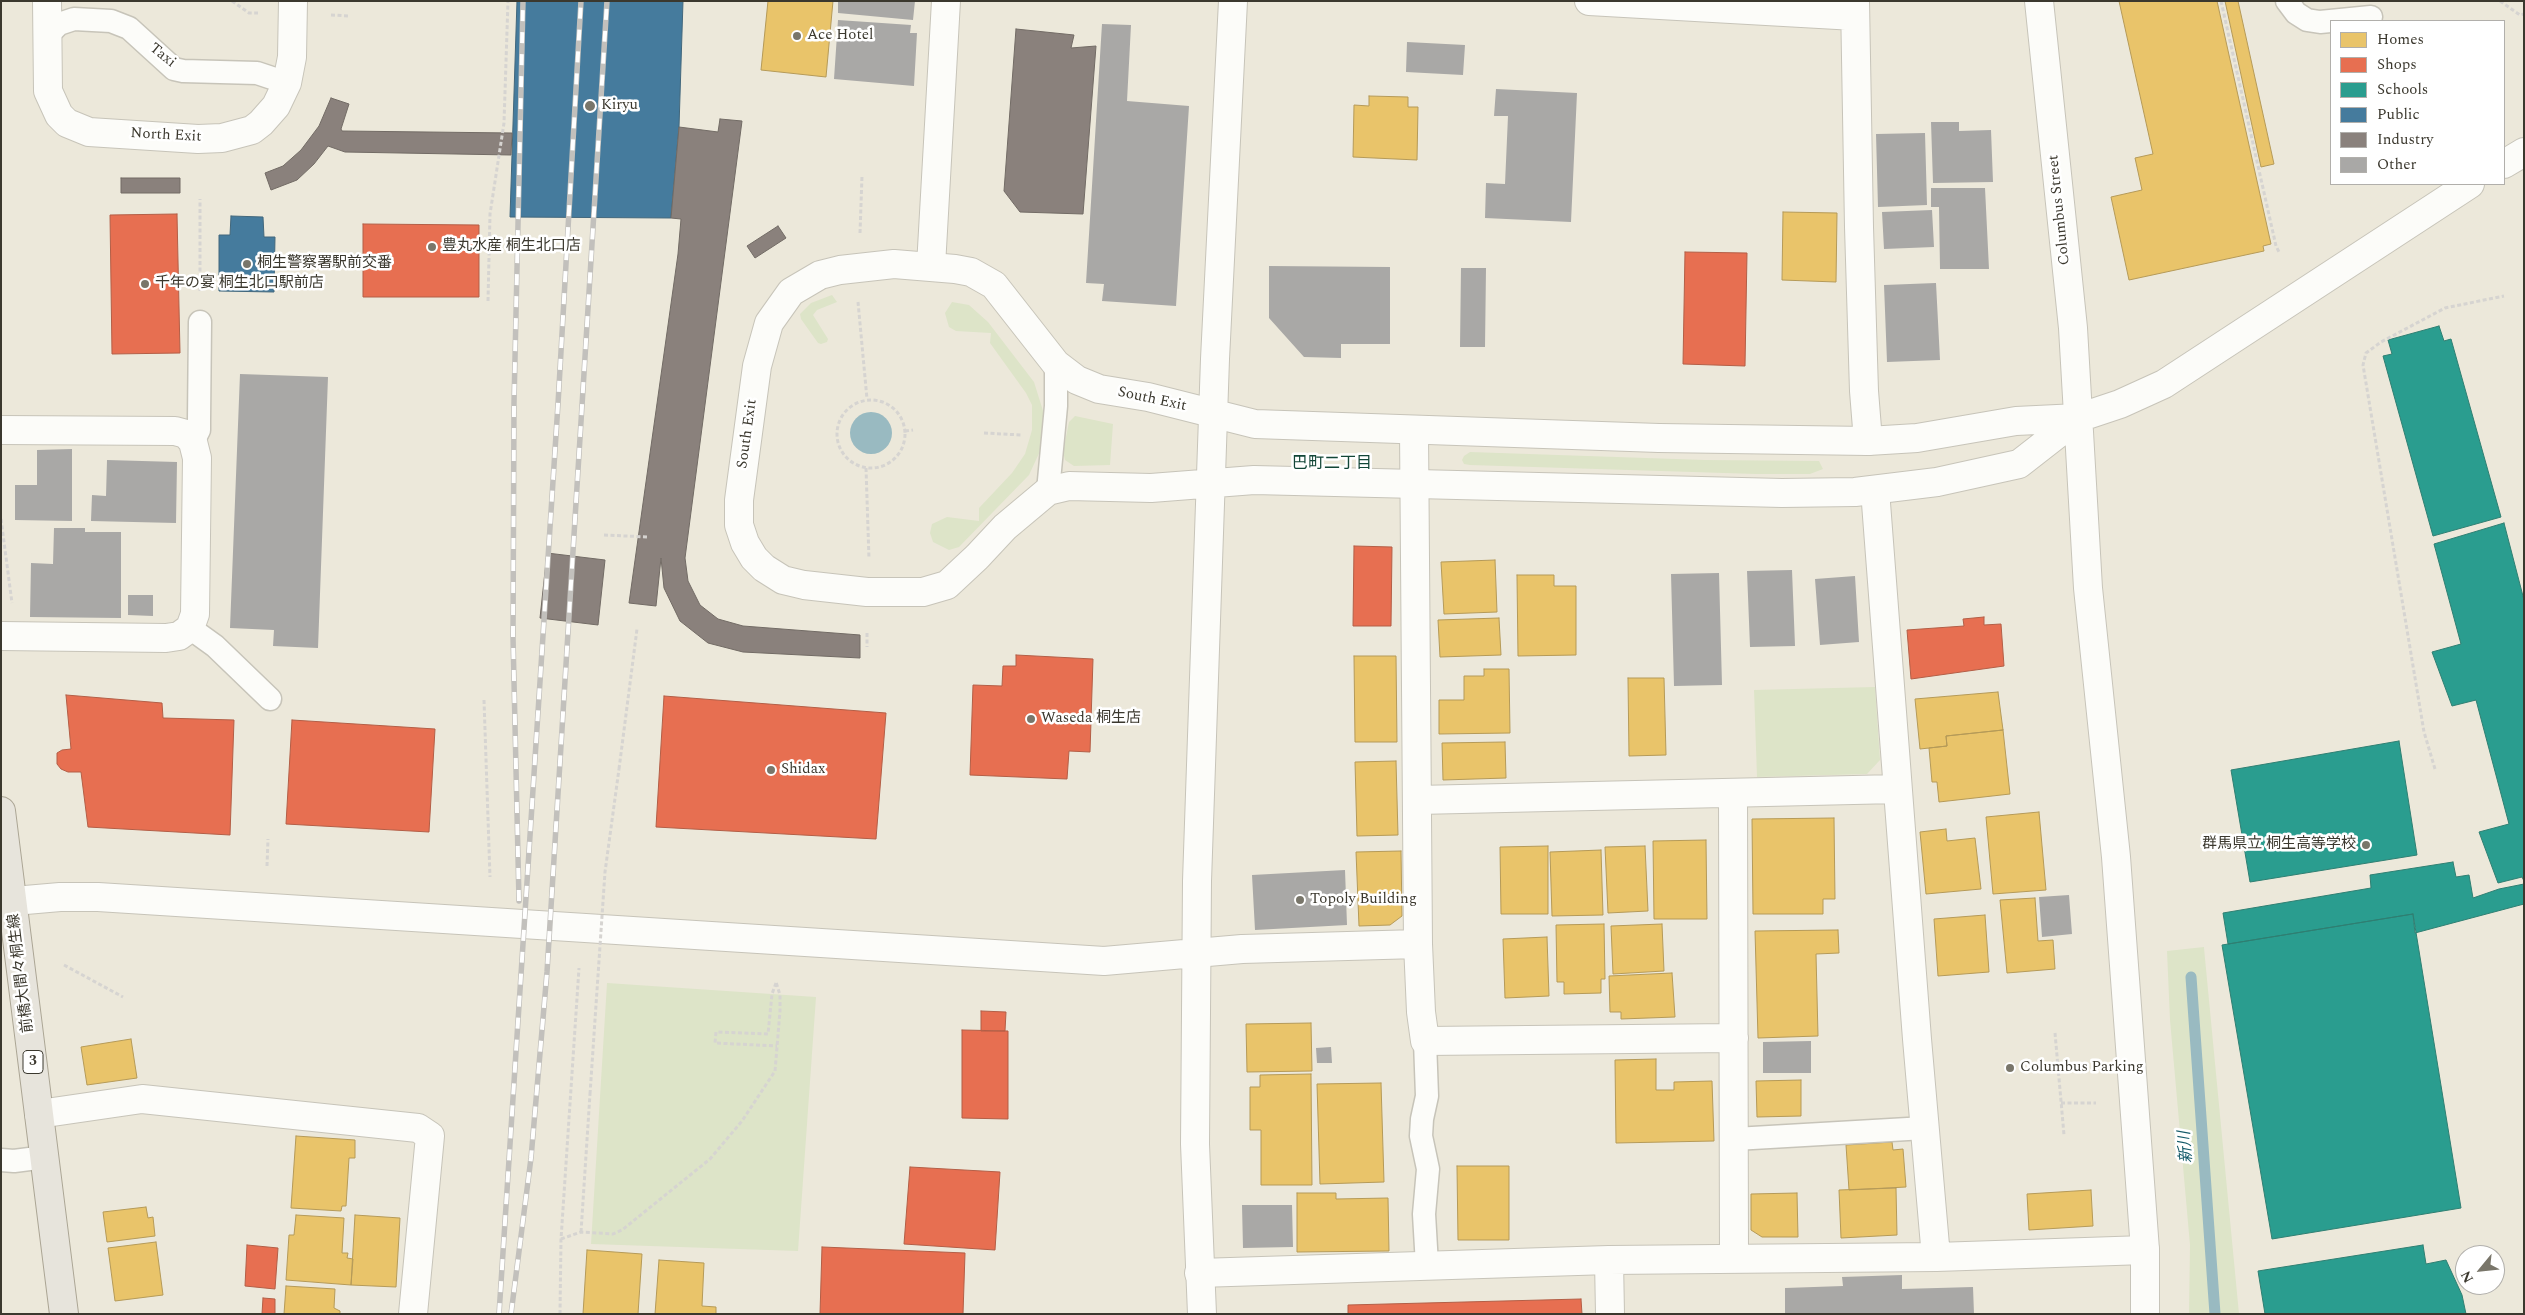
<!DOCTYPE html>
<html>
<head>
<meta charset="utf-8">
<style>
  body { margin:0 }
  #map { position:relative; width:2525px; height:1315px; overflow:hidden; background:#ece8da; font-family:Spectral,serif }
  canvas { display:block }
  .frame { position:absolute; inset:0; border:2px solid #3b382e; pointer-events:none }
  .legend { position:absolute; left:2330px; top:20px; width:175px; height:165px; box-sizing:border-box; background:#fff; border:1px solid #b1afab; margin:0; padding:6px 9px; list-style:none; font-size:15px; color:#3b382e }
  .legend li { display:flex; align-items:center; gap:10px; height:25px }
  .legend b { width:25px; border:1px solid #b1afab }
  .north { position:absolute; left:2455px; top:1245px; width:50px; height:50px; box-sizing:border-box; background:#fff; border:1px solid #b1afab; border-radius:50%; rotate:242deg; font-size:14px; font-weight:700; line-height:20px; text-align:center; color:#3b382e }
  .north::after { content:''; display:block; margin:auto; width:18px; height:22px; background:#79766a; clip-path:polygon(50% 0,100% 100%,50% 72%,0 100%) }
</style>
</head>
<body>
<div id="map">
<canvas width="2525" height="1315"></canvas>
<div class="frame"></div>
<ul class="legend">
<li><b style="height:14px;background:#e9c46a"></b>Homes</li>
<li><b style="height:14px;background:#e76f51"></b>Shops</li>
<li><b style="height:14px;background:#2a9d8f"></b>Schools</li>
<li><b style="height:14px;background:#457b9d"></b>Public</li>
<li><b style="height:14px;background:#8a817c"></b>Industry</li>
<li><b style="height:14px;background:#a9a8a6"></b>Other</li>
</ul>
<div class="north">N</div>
</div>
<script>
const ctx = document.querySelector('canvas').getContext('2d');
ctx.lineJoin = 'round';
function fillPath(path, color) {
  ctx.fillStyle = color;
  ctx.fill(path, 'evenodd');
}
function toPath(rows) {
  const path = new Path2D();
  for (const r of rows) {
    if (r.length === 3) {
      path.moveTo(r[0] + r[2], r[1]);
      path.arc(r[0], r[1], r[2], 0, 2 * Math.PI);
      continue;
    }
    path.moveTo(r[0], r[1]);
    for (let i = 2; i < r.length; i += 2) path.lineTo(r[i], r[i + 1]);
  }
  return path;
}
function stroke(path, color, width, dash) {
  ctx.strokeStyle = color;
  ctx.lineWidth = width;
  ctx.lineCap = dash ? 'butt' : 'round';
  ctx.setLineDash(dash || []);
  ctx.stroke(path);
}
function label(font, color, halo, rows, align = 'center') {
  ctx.font = font + ' Spectral,"Noto Sans JP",serif';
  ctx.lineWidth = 5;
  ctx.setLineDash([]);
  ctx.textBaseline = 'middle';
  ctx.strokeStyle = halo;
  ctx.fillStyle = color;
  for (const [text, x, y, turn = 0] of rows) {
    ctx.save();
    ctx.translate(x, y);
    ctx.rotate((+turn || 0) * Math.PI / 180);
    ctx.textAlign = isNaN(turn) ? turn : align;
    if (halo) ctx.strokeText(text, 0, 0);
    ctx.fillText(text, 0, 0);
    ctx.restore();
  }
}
fillPath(toPath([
  [832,295,837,302,817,310,813,315,828,339,827,342,821,344,818,343,801,319,800,314,811,303],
  [952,302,969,305,988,322,1034,382,1044,414,1041,449,1029,475,959,547,949,550,933,542,930,533,932,524,947,517,979,521,979,508,1012,473,1025,454,1032,430,1032,405,1026,393,990,343,991,333,956,331,949,327,945,313],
  [1075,416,1113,424,1110,465,1074,466,1065,460,1063,452,1069,422],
  [1470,452,1705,460,1819,461,1823,469,1810,474,1756,474,1470,465,1464,464,1462,460,1464,456],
  [1875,687,1880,760,1867,774,1757,777,1754,690],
  [2204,947,2204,948,2239,1314,2189,1314,2190,1245,2170,1020,2167,951],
  [607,983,816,997,798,1251,591,1244]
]), '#dde4c8');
fillPath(toPath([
  [871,433,21]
]), '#99bac1');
const homes = toPath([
  [768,1,833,1,826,77,761,70,768,1],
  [2119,1,2217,1,2271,244,2263,246,2264,251,2129,280,2111,197,2142,190,2135,158,2153,154,2119,1],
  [2225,1,2238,1,2274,164,2261,167,2225,1],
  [1369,96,1408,97,1408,107,1418,107,1417,160,1353,157,1354,105,1369,106,1369,96],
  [1783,212,1837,213,1836,282,1782,280,1783,212],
  [1495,560,1497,612,1444,614,1441,562,1495,560],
  [1517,575,1554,575,1554,586,1576,586,1576,655,1518,656,1517,575],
  [1499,618,1501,655,1440,657,1438,620,1499,618],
  [1354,656,1396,656,1397,742,1355,742,1354,656],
  [1484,669,1509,669,1510,733,1439,734,1439,700,1464,700,1464,676,1484,676,1484,669],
  [1628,678,1664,678,1666,755,1629,756,1628,678],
  [1998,692,2003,730,1946,736,1947,746,1920,749,1915,699,1998,692],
  [2003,730,2010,794,1939,802,1937,782,1932,782,1929,748,1947,746,1946,736,2003,730],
  [1505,742,1506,778,1443,780,1442,743,1505,742],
  [1396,761,1398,835,1357,836,1355,762,1396,761],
  [2039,812,2046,890,1993,894,1986,817,2039,812],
  [1834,818,1835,899,1823,899,1823,914,1753,914,1752,819,1834,818],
  [1946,829,1947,841,1975,838,1981,889,1926,894,1920,832,1946,829],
  [1706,840,1707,919,1654,919,1653,841,1706,840],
  [1548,846,1548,914,1501,914,1500,847,1548,846],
  [1645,846,1648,911,1608,913,1605,847,1645,846],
  [1601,850,1603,915,1552,916,1550,852,1601,850],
  [1401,851,1402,916,1390,925,1359,926,1356,852,1401,851],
  [2035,898,2038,941,2053,940,2055,969,2007,973,2000,900,2035,898],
  [1985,915,1989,972,1938,976,1934,919,1985,915],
  [1604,924,1605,979,1601,979,1601,993,1564,994,1564,982,1557,982,1556,925,1604,924],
  [1662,924,1664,971,1613,974,1611,926,1662,924],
  [1838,930,1839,953,1816,954,1818,1036,1758,1038,1755,931,1838,930],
  [1547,937,1549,996,1505,998,1503,939,1547,937],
  [1672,973,1675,1017,1621,1019,1621,1012,1610,1012,1609,976,1672,973],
  [1311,1023,1312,1071,1247,1072,1246,1024,1311,1023],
  [131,1039,137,1078,87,1085,81,1047,131,1039],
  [1656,1059,1656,1090,1674,1090,1674,1082,1712,1081,1714,1141,1616,1143,1615,1060,1656,1059],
  [1311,1074,1312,1185,1261,1185,1261,1130,1250,1130,1250,1087,1260,1087,1260,1075,1311,1074],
  [1801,1080,1801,1116,1757,1117,1756,1081,1801,1080],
  [1381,1083,1384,1182,1320,1184,1317,1084,1381,1083],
  [296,1136,355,1140,355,1158,349,1158,346,1206,342,1206,341,1211,291,1208,296,1136],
  [1892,1142,1893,1150,1903,1149,1906,1187,1849,1190,1846,1145,1892,1142],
  [1457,1166,1509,1166,1509,1240,1458,1240,1457,1166],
  [1896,1188,1897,1235,1841,1238,1839,1190,1896,1188],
  [2091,1190,2093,1226,2029,1230,2027,1194,2091,1190],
  [1297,1193,1336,1193,1336,1199,1388,1198,1389,1251,1297,1252,1297,1193],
  [1797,1193,1798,1237,1762,1237,1751,1230,1751,1194,1797,1193],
  [146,1207,148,1218,153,1217,155,1236,107,1242,103,1212,146,1207],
  [296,1215,344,1218,342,1253,348,1253,347,1258,353,1259,351,1285,286,1280,289,1235,294,1235,296,1215],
  [355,1215,400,1218,396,1287,351,1285,355,1215],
  [156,1242,163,1295,115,1301,108,1248,156,1242],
  [587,1250,642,1254,638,1314,583,1314,587,1250],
  [659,1260,704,1263,702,1306,716,1307,716,1314,655,1314,659,1260],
  [286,1286,335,1289,334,1308,340,1311,340,1314,284,1314,286,1286]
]);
fillPath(homes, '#e9c46a');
stroke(homes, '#b59a58', 1);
const shops = toPath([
  [177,214,180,353,112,354,110,215,177,214],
  [363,224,479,225,479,297,363,297,363,224],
  [1685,252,1747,253,1745,366,1683,364,1685,252],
  [1354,546,1392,547,1391,626,1353,626,1354,546],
  [1984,617,1984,625,2001,624,2004,666,1911,679,1907,630,1964,626,1963,619,1984,617],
  [1016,655,1093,659,1090,752,1069,751,1067,779,970,775,973,685,1002,686,1003,666,1016,666,1016,655],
  [66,695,162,703,163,718,234,720,230,835,88,827,81,772,68,772,61,769,57,764,57,753,62,750,71,749,66,695],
  [664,696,886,713,876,839,656,827,664,696],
  [292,720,435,729,429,832,286,824,292,720],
  [981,1011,1006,1012,1005,1031,981,1031,981,1011],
  [962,1030,1008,1031,1008,1119,962,1118,962,1030],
  [910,1167,1000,1172,995,1250,904,1244,910,1167],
  [247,1245,278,1248,275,1289,245,1286,247,1245],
  [822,1247,965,1253,963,1314,820,1314,822,1247],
  [263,1298,275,1299,275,1314,262,1314,263,1298],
  [1581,1299,1582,1314,1348,1314,1348,1305,1581,1299]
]);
fillPath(shops, '#e76f51');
stroke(shops, '#b35e46', 1);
const schools = toPath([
  [2439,326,2444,341,2451,339,2501,517,2433,536,2383,356,2392,354,2388,340,2439,326],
  [2504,523,2524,600,2524,881,2522,877,2498,883,2479,832,2509,824,2476,700,2452,706,2432,652,2461,644,2434,544,2504,523],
  [2399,741,2417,855,2250,882,2231,770,2399,741],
  [2453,862,2456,877,2469,875,2473,898,2499,889,2524,884,2524,904,2415,933,2413,914,2228,944,2223,913,2371,888,2370,875,2453,862],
  [2413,914,2461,1208,2272,1239,2222,945,2413,914],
  [2423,1245,2426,1264,2446,1260,2462,1295,2466,1314,2265,1314,2258,1271,2423,1245]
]);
fillPath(schools, '#2a9d8f');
stroke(schools, '#2f7f72', 1);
const public = toPath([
  [517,1,683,1,679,127,671,218,510,217,517,1],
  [231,216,263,217,264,237,275,237,274,292,219,291,219,235,230,235,231,216]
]);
fillPath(public, '#457b9d');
stroke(public, '#42677c', 1);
const industry = toPath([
  [1016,29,1074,35,1071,48,1096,46,1083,214,1020,212,1004,191,1016,29],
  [331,98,349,104,341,129,342,131,512,133,511,155,345,152,328,146,314,164,297,180,271,190,265,173,283,166,301,150,319,126,331,98],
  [720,119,742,121,685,558,688,581,700,605,718,619,743,626,860,635,860,658,743,652,708,643,680,621,664,588,661,558,656,606,629,603,678,254,681,219,671,218,679,127,718,132,720,119],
  [121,178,180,178,180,193,121,193,121,178],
  [778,226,786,238,755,258,747,246,778,226],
  [547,553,605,560,598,625,540,618,547,553]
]);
fillPath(industry, '#8a817c');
stroke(industry, '#726b65', 1);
stroke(toPath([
  [2191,977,2215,1314]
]), '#99bac1', 11);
fillPath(toPath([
  [838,1,915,1,913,20,838,13],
  [838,20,911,25,910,33,917,33,914,86,834,79],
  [1102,24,1131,25,1127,101,1189,106,1176,306,1102,301,1104,284,1086,283],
  [1407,42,1465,45,1463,75,1406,72],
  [1496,89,1577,93,1571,222,1485,218,1486,183,1505,184,1508,116,1494,116],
  [1931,122,1959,122,1959,131,1991,130,1993,182,1933,183],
  [1925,133,1927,205,1878,207,1876,134],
  [1931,188,1985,188,1989,269,1940,269,1939,207,1931,207],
  [1932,210,1934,247,1884,249,1882,212],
  [1269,266,1390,267,1390,344,1341,344,1341,358,1304,357,1269,318],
  [1461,268,1486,268,1485,347,1460,347],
  [1936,283,1940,360,1887,362,1884,285],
  [240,374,328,377,318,648,273,646,274,630,230,628],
  [72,449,72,521,15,520,15,485,37,485,37,450],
  [107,460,177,462,176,523,91,521,92,495,106,496],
  [54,528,85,528,85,532,121,532,121,618,30,617,31,563,53,564],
  [1792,570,1795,646,1750,647,1747,571],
  [1719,573,1722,685,1674,686,1671,574],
  [1855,576,1859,642,1820,645,1815,579],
  [128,595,153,595,153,616,128,615],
  [1345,870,1347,925,1255,930,1252,875],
  [2069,895,2072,934,2042,937,2039,897],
  [1811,1041,1811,1073,1763,1073,1763,1042],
  [1331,1047,1332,1063,1317,1063,1316,1048],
  [1242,1205,1292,1205,1293,1247,1243,1248],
  [1902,1275,1902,1289,1973,1287,1974,1314,1785,1314,1785,1288,1843,1286,1842,1277]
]), '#a9a8a6');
const lane = toPath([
  [2287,1,2296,13,2307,20,2320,22,2371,17],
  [48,35,59,24,74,19,111,21,129,28,174,69,183,71,257,73,287,83],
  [193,442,199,430,199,420,200,322],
  [1048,491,1056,406,1056,364],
  [190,628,215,646,270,699],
  [1425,1041,1427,1096,1422,1119,1421,1136,1428,1169,1424,1214,1427,1265],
  [1735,1139,1925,1128],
  [1,1160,14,1161,45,1157]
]);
const street = toPath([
  [1589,1,1855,16],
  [1855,1,1859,227,1864,391,1868,441],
  [931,266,946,1],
  [1,430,175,431,186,434,193,442,197,458,195,614,190,628,179,636,166,638,1,636],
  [1414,431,1418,944,1421,1012,1425,1041,1734,1038],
  [1875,490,1917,1039,1936,1257],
  [1733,793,1734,1259],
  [1418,800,1897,789],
  [1196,953,1242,949,1418,944],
  [39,1114,142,1099,418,1128,430,1136,413,1314],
  [1609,1260,1610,1314],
  [1199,1273,1609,1260,1936,1257,2145,1250]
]);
const secondary = toPath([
  [47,1,48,91,59,115,67,123,89,132,198,139,222,138,252,130,261,123,276,106,287,83,292,57,293,1],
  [2039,1,2073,328,2088,588,2116,857,2145,1250,2145,1314],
  [2504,164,2524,152],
  [2078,418,2019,464,1937,482,1855,492,1782,493,1254,480,1151,488,1069,486,1048,491,1005,527,977,557,947,585,923,592,867,592,804,585,783,580,764,568,754,558,745,543,739,525,739,500,757,366,769,323,791,292,820,275,840,270,894,264,955,269,971,272,994,285,1056,364,1077,380,1099,389,1148,397,1255,424,1659,438,1868,441,1917,438,2016,421,2078,418,2120,404,2164,384,2470,184],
  [14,901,60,897,98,897,1104,961,1196,953],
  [1202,1314,1195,1144,1197,881,1215,359,1233,1]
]);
const primary = toPath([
  [1,811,64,1314]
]);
stroke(lane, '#c7c4b9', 25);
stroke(street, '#c7c4b9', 30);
stroke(secondary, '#c7c4b9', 30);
stroke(primary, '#aba594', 30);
stroke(toPath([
  [232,1,249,13,258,13],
  [2221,1,2276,246,2280,254],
  [2500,1,2520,15,2524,14],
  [331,15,349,16],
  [860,233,862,176],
  [200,291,200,199],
  [488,301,490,214,504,123,508,1],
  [858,302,867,399],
  [871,434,34],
  [905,431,913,430],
  [984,433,1021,435],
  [866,468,869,559],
  [1,519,12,603],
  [604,535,648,537],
  [867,633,867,647],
  [484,700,490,877],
  [619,769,637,629],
  [2435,769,2424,732,2363,365,2366,353,2381,342,2445,308,2504,296],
  [267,866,268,839],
  [64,965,123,997],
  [776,983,772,994,768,1034,716,1032,715,1043,777,1046],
  [2055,1033,2064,1135],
  [2061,1103,2096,1103],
  [581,1232,590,1094],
  [561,1239,581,1232,613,1234,622,1230,710,1159,742,1121,775,1071,780,1011,780,995,776,982],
  [560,1314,561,1239,579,968]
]), '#d6d4d1', 3, [4, 2.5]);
stroke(lane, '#fcfcf9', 22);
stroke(street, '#fcfcf9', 28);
stroke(secondary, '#fcfcf9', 28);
stroke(primary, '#e7e4dc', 28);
const rail = toPath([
  [519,901,513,637,514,403,523,1],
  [499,1314,558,404,581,1],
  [511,1314,531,1158,547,972,607,1]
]);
stroke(rail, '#c2c0bc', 5.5);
stroke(rail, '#fff', 4, [11]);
stroke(toPath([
  [590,1094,605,872,619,769]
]), '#d6d4d1', 3, [4, 2.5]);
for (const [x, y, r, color] of [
  [797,36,5,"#79766a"],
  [590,106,6,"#79766a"],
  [432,247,5,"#79766a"],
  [247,264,5,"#79766a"],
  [145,284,5,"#79766a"],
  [1031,719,5,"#79766a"],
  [771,770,5,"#79766a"],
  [2366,845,5,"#79766a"],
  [1300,900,5,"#79766a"],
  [2010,1068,5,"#79766a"]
]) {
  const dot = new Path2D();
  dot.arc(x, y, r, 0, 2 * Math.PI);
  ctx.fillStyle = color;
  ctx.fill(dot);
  stroke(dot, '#fff', 2);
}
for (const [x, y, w] of [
  [33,1062,20]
]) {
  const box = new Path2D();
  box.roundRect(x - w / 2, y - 11.5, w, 23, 4);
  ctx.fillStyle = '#fff';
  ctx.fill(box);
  stroke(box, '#3b382e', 1);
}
label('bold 14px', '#3b382e', null, [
  ["3",33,1062]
]);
label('15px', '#3b382e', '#fff', [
  ["Ace Hotel",807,36],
  ["Kiryu",601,106],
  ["豊丸水産 桐生北口店",442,247],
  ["桐生警察署駅前交番",257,264],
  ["千年の宴 桐生北口駅前店",155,284],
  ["Waseda 桐生店",1041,719],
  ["Shidax",781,770],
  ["群馬県立 桐生高等学校",2356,845,"right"],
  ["Topoly Building",1310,900],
  ["Columbus Parking",2020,1068]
], 'left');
label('15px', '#3b382e', '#fff', [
  ["Taxi",162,56,39],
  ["North Exit",166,136,3],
  ["Columbus Street",2060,210,-96],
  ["South Exit",1152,400,12],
  ["South Exit",748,434,-82],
  ["前橋大間々桐生線",22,973,-97]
]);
label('16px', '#124637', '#fff', [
  ["巴町二丁目",1332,465]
]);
label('italic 16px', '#145a69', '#fff', [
  ["新川",2187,1147,-94]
]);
</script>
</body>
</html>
